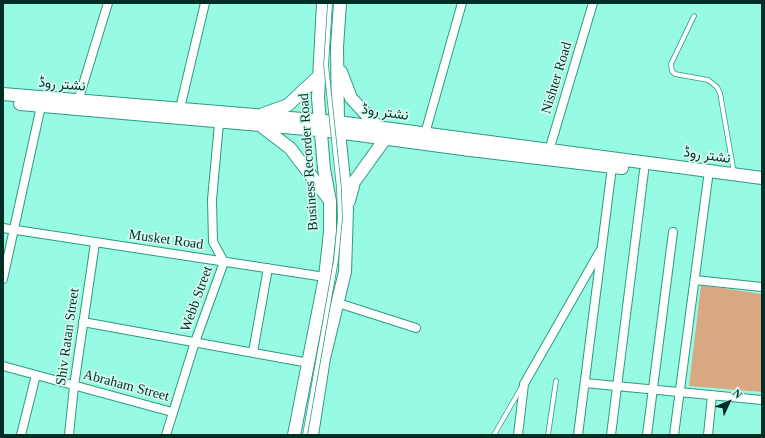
<!DOCTYPE html>
<html>
<head>
<meta charset="utf-8">
<style>
  body { margin:0 }
  #map { position:relative; width:765px; height:438px; overflow:hidden; background:#96fbe2; font-family:"Times New Roman",serif }
  canvas { display:block }
  .frame { position:absolute; inset:0; border:4px solid #002d24; pointer-events:none }
  .north { position:absolute; left:709px; top:382px; width:40px; height:40px; -webkit-text-stroke:3px #d6fbf1; paint-order:stroke; rotate:46deg; font-size:11px; font-weight:700; line-height:16px; text-align:center; color:#002d24 }
  .north::after { content:''; display:block; margin:auto; width:14px; height:18px; background:#002d24; clip-path:polygon(50% 0,100% 100%,50% 72%,0 100%) }
</style>
</head>
<body>
<div id="map">
<canvas width="765" height="438"></canvas>
<div class="frame"></div>
<div class="north">N</div>
</div>
<script>
const ctx = document.querySelector('canvas').getContext('2d');
ctx.lineJoin = 'round';
function fillPath(path, color) {
  ctx.fillStyle = color;
  ctx.fill(path, 'evenodd');
}
function toPath(rows) {
  const path = new Path2D();
  for (const r of rows) {
    path.moveTo(r[0], r[1]);
    for (let i = 2; i < r.length; i += 2) path.lineTo(r[i], r[i + 1]);
  }
  return path;
}
function stroke(path, color, width, dash) {
  ctx.strokeStyle = color;
  ctx.lineWidth = width;
  ctx.lineCap = dash ? 'butt' : 'round';
  ctx.setLineDash(dash || []);
  ctx.stroke(path);
}
function label(font, color, halo, rows, align = 'center') {
  ctx.font = font + ' "Times New Roman",Vazirmatn,serif';
  ctx.lineWidth = 3.5;
  ctx.setLineDash([]);
  ctx.textBaseline = 'middle';
  ctx.strokeStyle = halo;
  ctx.fillStyle = color;
  for (const [text, x, y, turn = 0] of rows) {
    ctx.save();
    ctx.translate(x, y);
    ctx.rotate((+turn || 0) * Math.PI / 180);
    ctx.textAlign = isNaN(turn) ? turn : align;
    if (halo) ctx.strokeText(text, 0, 0);
    ctx.fillText(text, 0, 0);
    ctx.restore();
  }
}
fillPath(toPath([
  [701,285,762,294,762,392,689,386]
]), '#daa783');
const lane = toPath([
  [694,16,671,64,672,71,675,74,708,80,717,87,720,93,734,173],
  [494,435,521,388],
  [548,435,556,381]
]);
const street = toPath([
  [78,101,108,3],
  [180,108,205,3],
  [424,137,462,3],
  [548,154,593,3],
  [3,228,325,277],
  [3,279,41,106],
  [695,280,762,287],
  [338,303,416,328],
  [83,322,309,363],
  [253,352,268,268],
  [3,366,172,412],
  [585,383,762,400],
  [21,435,36,375],
  [69,435,74,386,95,243],
  [166,435,195,342,224,262,213,242,212,200,219,123],
  [518,435,524,384,600,251],
  [578,435,612,167],
  [611,435,644,171],
  [647,435,673,232],
  [674,435,708,178],
  [708,435,712,395]
]);
const primary = toPath([
  [341,72,351,98,378,127],
  [3,94,338,122,762,178],
  [20,104,329,131,470,150,622,168],
  [263,114,288,105,319,76],
  [261,126,290,148,328,198],
  [349,201,354,182,385,139],
  [294,435,325,277,330,232,330,201,324,169,318,98,323,3],
  [312,435,324,358,345,272,347,209,338,122,337,47,340,3]
]);
stroke(lane, '#2d9a83', 5.5);
stroke(street, '#2d9a83', 10);
stroke(primary, '#2d9a83', 14);
stroke(lane, '#fff', 4);
stroke(street, '#fff', 8);
stroke(primary, '#fff', 12);
const laneBridge = toPath([
  [305,435,336,260,340,219,339,188,326,65,330,3]
]);
stroke(laneBridge, '#2d9a83', 5.5, []);
stroke(laneBridge, '#fff', 4);
label('14px', '#002d24', '#d6fbf1', [
  ["Nishter Road",557,78,-73],
  ["نشتر روڈ",62,85,5],
  ["نشتر روڈ",385,113,8],
  ["نشتر روڈ",707,156,8],
  ["Business Recorder Road",309,162,-94],
  ["Musket Road",166,240,8],
  ["Webb Street",197,299,-70],
  ["Shiv Ratan Street",68,337,-82],
  ["Abraham Street",126,386,15]
]);
</script>
</body>
</html>
